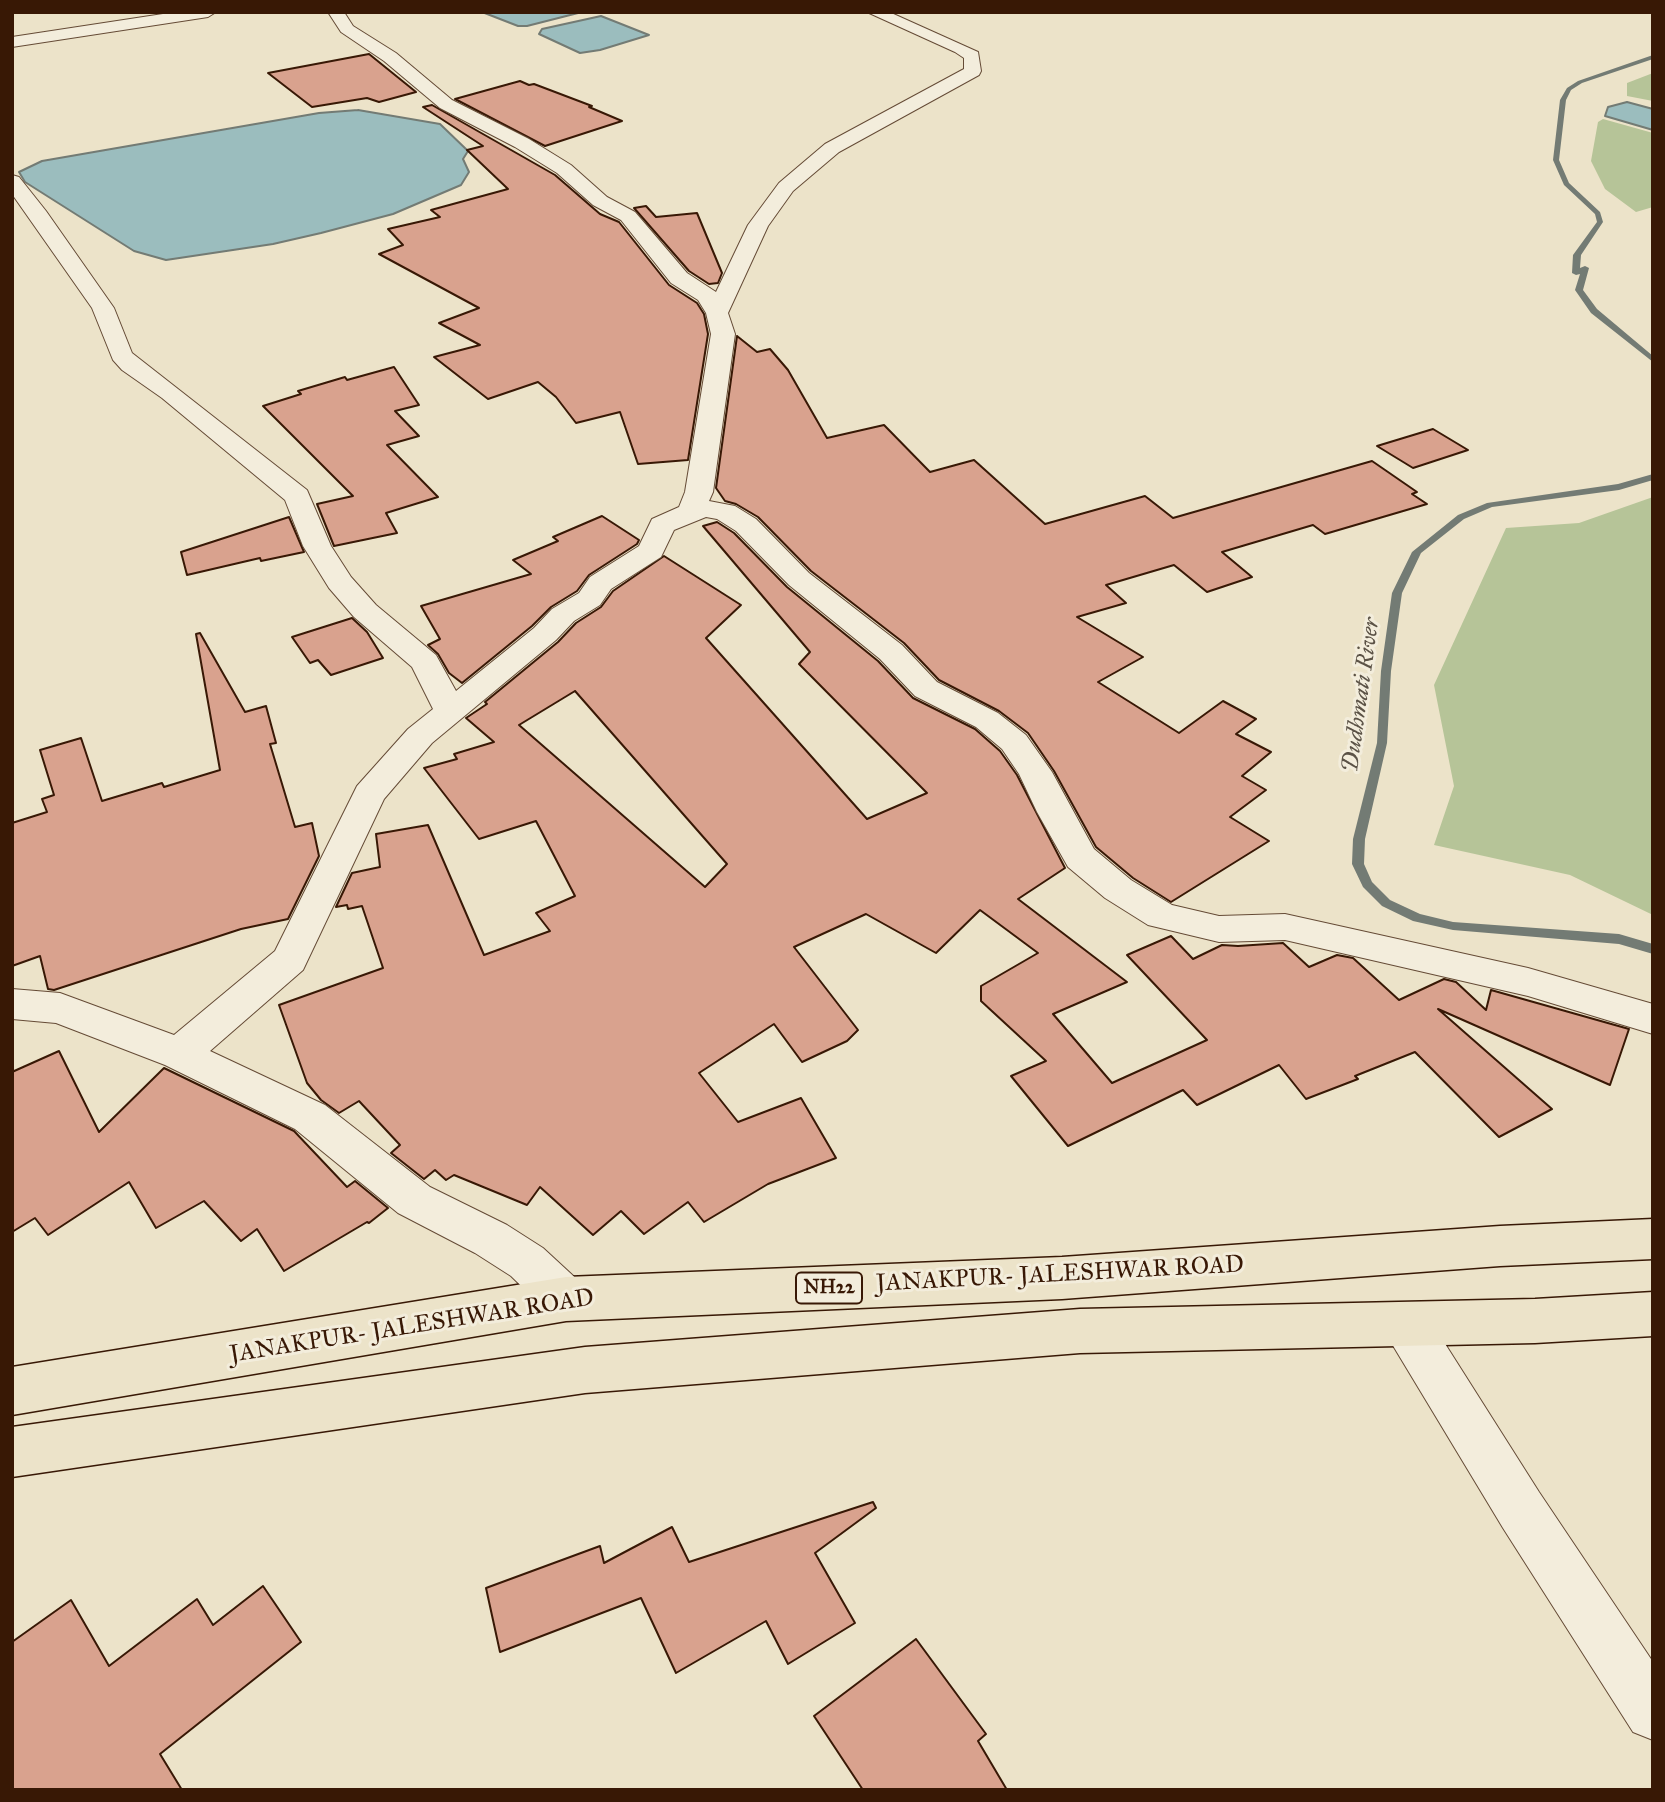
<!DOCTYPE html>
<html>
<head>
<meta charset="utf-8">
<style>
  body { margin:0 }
  #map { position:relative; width:1665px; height:1802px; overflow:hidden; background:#ece3c9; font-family:"IM FELL Great Primer",serif }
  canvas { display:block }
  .frame { position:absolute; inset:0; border:14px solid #381805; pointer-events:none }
</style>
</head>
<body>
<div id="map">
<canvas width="1665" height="1802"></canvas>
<div class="frame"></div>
</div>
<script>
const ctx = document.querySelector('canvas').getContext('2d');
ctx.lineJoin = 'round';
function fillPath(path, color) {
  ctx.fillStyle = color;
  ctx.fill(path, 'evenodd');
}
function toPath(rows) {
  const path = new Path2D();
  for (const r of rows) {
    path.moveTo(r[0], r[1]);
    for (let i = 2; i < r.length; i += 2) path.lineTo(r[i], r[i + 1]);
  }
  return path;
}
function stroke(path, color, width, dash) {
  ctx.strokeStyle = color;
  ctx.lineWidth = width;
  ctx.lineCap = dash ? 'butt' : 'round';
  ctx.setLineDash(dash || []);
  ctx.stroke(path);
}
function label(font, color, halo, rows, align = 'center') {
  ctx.font = font + ' "IM FELL Great Primer",serif';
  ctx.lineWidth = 6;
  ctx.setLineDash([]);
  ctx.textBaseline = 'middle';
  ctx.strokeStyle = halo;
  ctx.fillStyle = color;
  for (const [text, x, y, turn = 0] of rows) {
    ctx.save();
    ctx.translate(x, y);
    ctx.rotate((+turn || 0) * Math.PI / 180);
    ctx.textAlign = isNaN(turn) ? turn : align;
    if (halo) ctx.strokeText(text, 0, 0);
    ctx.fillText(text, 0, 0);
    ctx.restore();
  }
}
fillPath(toPath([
  [1653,73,1653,101,1627,96,1627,83],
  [1603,119,1653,133,1653,207,1636,212,1605,189,1591,161,1598,122],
  [1653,497,1653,915,1570,875,1434,845,1454,786,1434,685,1506,528,1579,523]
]), '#b6c498');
const water = toPath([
  [482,12,582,12,527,26,518,26,482,12],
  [601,16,649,35,600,50,580,53,539,34,542,29,601,16],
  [1627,102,1653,109,1653,130,1605,116,1608,107,1627,102],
  [358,110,440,124,468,151,463,159,469,172,461,185,393,214,321,233,273,244,166,260,134,251,25,182,19,172,42,161,319,113,358,110]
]);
fillPath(water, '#9bbdbe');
stroke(water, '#737b74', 2);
fillPath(toPath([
  [1653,55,1653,59,1582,83,1571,90,1566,100,1559,160,1569,183,1600,212,1603,222,1581,255,1580,268,1585,266,1589,268,1583,290,1597,309,1653,356,1653,362,1591,313,1575,290,1580,274,1576,275,1572,273,1573,255,1597,222,1595,214,1564,185,1553,160,1560,100,1567,88,1578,81,1653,55],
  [1653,474,1653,480,1619,490,1492,507,1464,519,1421,553,1402,593,1391,671,1387,743,1365,839,1364,864,1372,882,1390,900,1420,914,1453,922,1619,934,1653,944,1653,954,1619,944,1453,930,1413,921,1382,906,1363,887,1352,864,1353,839,1377,743,1381,671,1392,593,1412,552,1458,515,1487,503,1618,484,1653,474]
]), '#737b74');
const building = toPath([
  [369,54,416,92,379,102,367,98,312,107,268,73,369,54],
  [520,81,529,85,534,84,592,106,589,107,622,121,545,146,455,99,520,81],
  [432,105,555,175,600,214,619,222,669,285,697,303,704,314,708,334,688,460,638,464,620,412,576,423,556,397,538,382,488,399,434,357,480,345,439,323,479,308,379,254,403,245,388,229,440,217,431,210,508,189,467,150,483,146,423,107,432,105],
  [646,206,656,217,697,213,722,273,718,283,709,284,689,271,634,208,646,206],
  [737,336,757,352,770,349,788,370,827,438,884,425,930,472,974,460,1045,524,1145,496,1173,518,1372,461,1417,492,1412,494,1427,504,1325,534,1313,525,1222,552,1252,577,1207,592,1174,565,1106,585,1126,603,1077,617,1143,657,1098,682,1179,733,1223,701,1256,719,1236,734,1271,752,1242,776,1266,790,1230,817,1269,841,1171,902,1133,878,1096,847,1054,771,1028,733,999,711,939,680,904,643,811,571,758,517,736,504,725,501,716,488,737,336],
  [394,367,419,405,395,411,419,436,387,445,438,497,386,513,397,533,334,546,317,504,353,496,263,406,301,394,298,391,345,377,347,380,394,367],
  [1433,429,1468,450,1413,468,1377,446,1433,429],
  [602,516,639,540,637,544,589,575,577,591,551,607,532,626,462,683,449,673,438,654,428,645,440,639,421,606,531,574,513,560,558,541,553,537,602,516],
  [289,517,304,552,261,561,260,558,187,575,181,552,289,517],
  [717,522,734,533,787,587,878,661,913,698,975,729,1000,751,1017,775,1065,868,1018,899,1127,982,1053,1014,1112,1083,1207,1040,1127,955,1171,936,1193,959,1222,945,1238,946,1283,943,1309,967,1337,955,1353,958,1399,1000,1444,979,1456,982,1486,1010,1491,990,1629,1029,1610,1085,1438,1009,1552,1109,1499,1137,1415,1052,1355,1076,1358,1079,1306,1099,1279,1065,1197,1105,1183,1090,1068,1146,1011,1076,1046,1061,981,1001,981,986,1038,953,980,910,936,953,866,914,794,947,858,1030,847,1041,802,1062,774,1024,699,1073,738,1122,801,1098,836,1158,768,1184,704,1222,688,1202,644,1234,621,1211,593,1235,540,1187,527,1205,454,1175,446,1180,435,1170,424,1179,391,1153,400,1145,359,1101,339,1113,321,1100,307,1083,279,1005,383,968,362,906,348,909,347,905,336,907,352,873,380,867,376,834,428,825,484,955,550,931,536,913,575,896,536,821,479,839,424,768,457,759,454,754,494,742,466,718,487,704,485,702,558,642,576,623,601,607,613,591,664,556,741,605,706,638,867,819,927,793,799,664,810,652,703,526,717,522],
  [575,691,727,864,705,887,519,725,575,691],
  [352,618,367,632,383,658,331,675,318,660,310,663,292,637,352,618],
  [200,633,245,712,266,706,276,743,270,744,295,827,312,823,319,856,288,919,241,929,54,990,48,989,40,956,12,966,12,823,47,812,42,799,54,795,40,750,81,738,102,801,162,783,164,787,220,770,196,634,200,633],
  [59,1051,99,1132,164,1068,294,1131,347,1187,355,1181,388,1208,369,1223,367,1222,284,1271,257,1229,241,1241,204,1201,156,1228,129,1182,48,1235,35,1218,12,1232,12,1072,59,1051],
  [873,1502,876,1508,815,1553,855,1623,788,1664,766,1621,676,1673,641,1598,500,1652,486,1588,600,1546,604,1563,672,1527,689,1562,873,1502],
  [263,1586,301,1642,160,1754,182,1790,12,1790,12,1642,71,1600,109,1666,197,1599,213,1625,263,1586],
  [916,1639,986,1734,978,1741,1007,1790,863,1790,814,1716,916,1639]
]);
fillPath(building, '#d9a28e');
stroke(building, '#381805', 2);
const street = toPath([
  [176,12,216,12,208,17,12,47,12,37,176,12],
  [328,12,344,12,353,26,396,53,452,100,529,139,571,165,607,197,635,212,687,273,716,292,748,225,779,183,825,144,964,69,964,58,955,52,867,12,889,12,978,52,981,71,979,75,839,152,793,191,768,226,728,313,735,334,713,492,709,501,735,506,756,519,809,573,902,645,937,682,998,713,1026,735,1052,772,1094,849,1131,880,1172,905,1219,916,1285,914,1528,968,1653,1004,1653,1034,1528,996,1285,940,1219,942,1148,925,1105,898,1068,867,1037,812,1019,774,1002,749,976,727,915,696,880,659,789,585,736,531,717,519,706,517,674,530,661,557,611,589,600,605,574,621,556,640,432,743,384,799,303,970,210,1051,325,1105,430,1187,507,1225,543,1248,582,1284,589,1299,582,1314,566,1320,550,1314,511,1276,475,1253,398,1213,295,1129,165,1065,56,1023,12,1019,12,989,60,993,174,1035,275,951,357,786,408,729,433,709,412,667,354,617,329,588,303,546,285,500,162,398,122,370,113,360,92,308,12,194,12,175,19,177,46,211,114,308,132,353,307,490,331,546,351,577,376,605,436,655,456,691,534,628,552,609,579,593,590,577,639,546,652,519,679,507,685,492,711,334,706,313,698,300,671,283,621,220,593,205,557,173,515,147,440,108,384,61,341,32,328,12],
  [1406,1303,1423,1309,1539,1492,1653,1662,1653,1740,1633,1732,1503,1528,1389,1339,1383,1324,1389,1309,1406,1303]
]);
const highway = toPath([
  [1653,1219,1653,1259,1500,1266,1062,1299,566,1321,12,1415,12,1367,566,1277,1062,1257,1500,1226,1653,1219],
  [1653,1292,1653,1336,1535,1343,1080,1353,585,1393,12,1477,12,1427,585,1347,1080,1309,1535,1299,1653,1292]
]);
stroke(street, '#654b36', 2);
stroke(highway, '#381805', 3);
fillPath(street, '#f3eddc');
fillPath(highway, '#ece3c9');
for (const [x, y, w] of [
  [829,1288,66]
]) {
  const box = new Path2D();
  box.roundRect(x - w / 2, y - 15.5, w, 31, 5);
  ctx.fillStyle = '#f3eddc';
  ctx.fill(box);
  stroke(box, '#381805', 2);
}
label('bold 19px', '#381805', null, [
  ["NH22",829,1288]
]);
label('italic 23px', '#5b5246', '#f3eddc', [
  ["Dudhmati River",1362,695,-82]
]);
label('24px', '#381805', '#f3eddc', [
  ["JANAKPUR- JALESHWAR ROAD",1060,1275,-3],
  ["JANAKPUR- JALESHWAR ROAD",412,1327,-9]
]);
</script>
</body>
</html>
